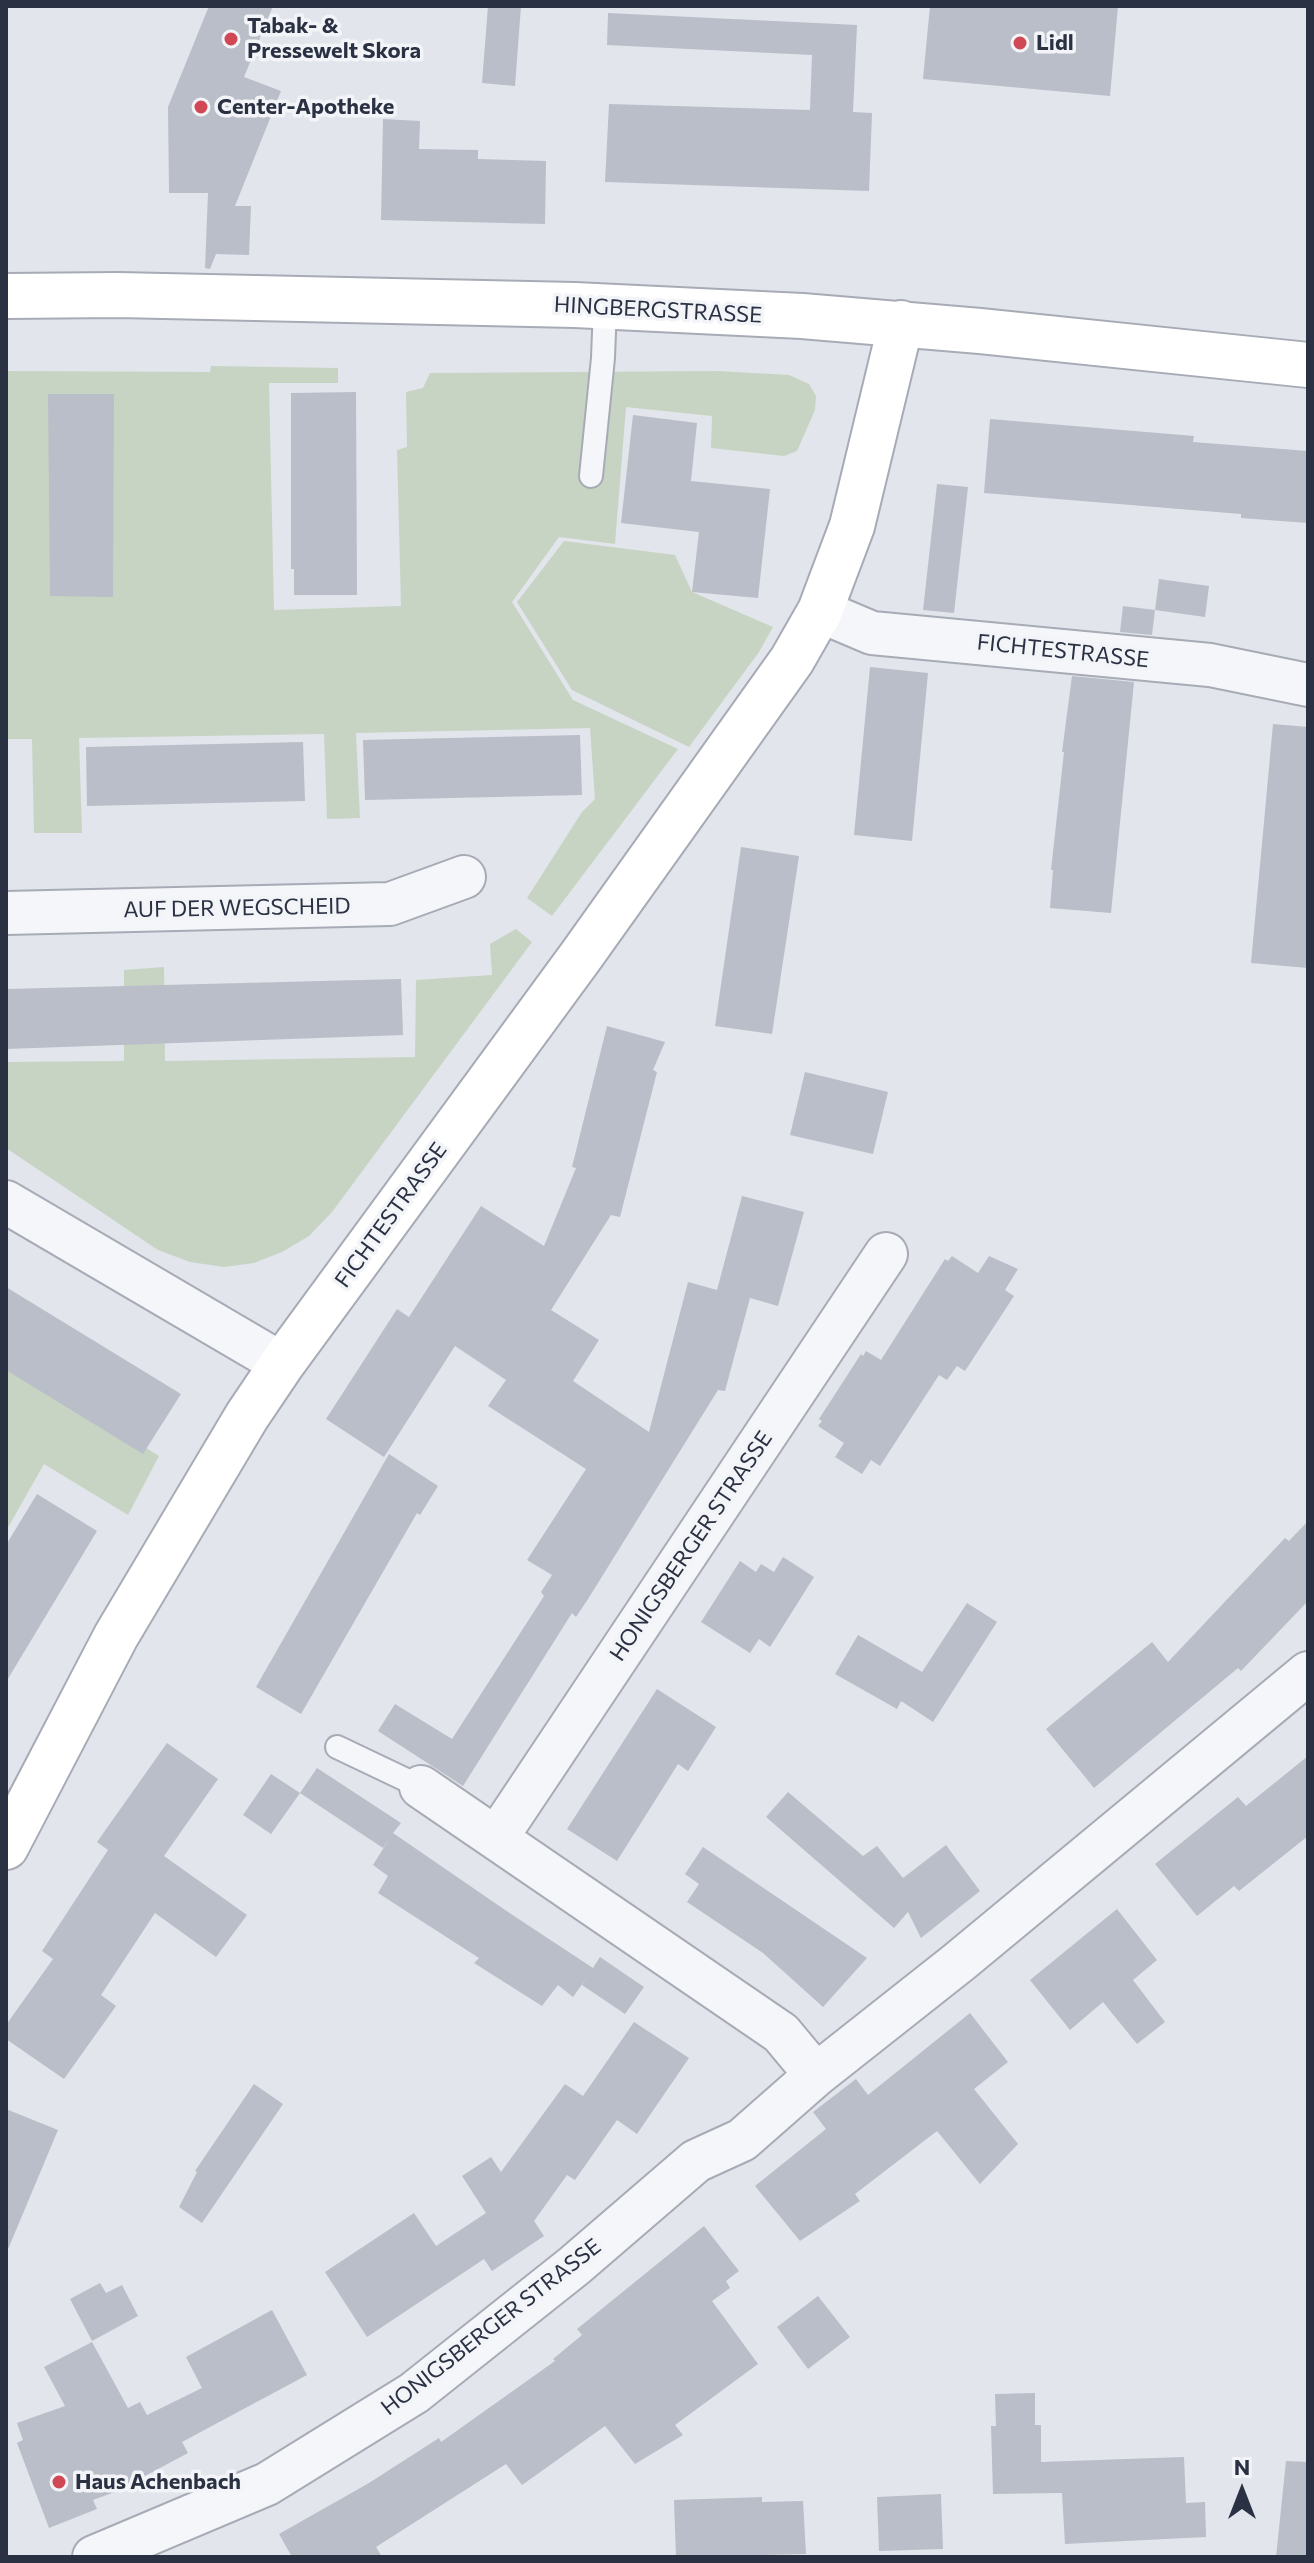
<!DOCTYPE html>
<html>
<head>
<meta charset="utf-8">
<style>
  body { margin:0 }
  #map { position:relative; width:1314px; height:2563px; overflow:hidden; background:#e2e5eb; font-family:Commissioner,sans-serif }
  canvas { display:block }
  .frame { position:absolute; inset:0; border:8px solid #2a3143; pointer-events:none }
  .north { position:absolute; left:1202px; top:2451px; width:80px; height:80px; -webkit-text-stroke:6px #f2f4f8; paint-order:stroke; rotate:0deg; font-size:22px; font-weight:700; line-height:32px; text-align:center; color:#2a3143 }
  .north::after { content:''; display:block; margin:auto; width:28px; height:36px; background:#2a3143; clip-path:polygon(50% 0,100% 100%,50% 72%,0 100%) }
</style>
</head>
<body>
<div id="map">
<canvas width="1314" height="2563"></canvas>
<div class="frame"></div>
<div class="north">N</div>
</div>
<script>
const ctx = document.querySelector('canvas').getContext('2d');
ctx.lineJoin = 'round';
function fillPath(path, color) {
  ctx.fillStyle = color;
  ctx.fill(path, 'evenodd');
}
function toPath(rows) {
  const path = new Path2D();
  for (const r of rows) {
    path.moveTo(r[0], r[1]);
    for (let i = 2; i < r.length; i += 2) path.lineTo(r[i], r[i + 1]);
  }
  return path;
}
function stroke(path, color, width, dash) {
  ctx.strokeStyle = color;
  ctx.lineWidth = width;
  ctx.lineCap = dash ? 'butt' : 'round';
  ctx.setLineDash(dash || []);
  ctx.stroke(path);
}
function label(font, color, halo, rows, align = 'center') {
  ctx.font = font + ' Commissioner,sans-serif';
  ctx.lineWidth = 7;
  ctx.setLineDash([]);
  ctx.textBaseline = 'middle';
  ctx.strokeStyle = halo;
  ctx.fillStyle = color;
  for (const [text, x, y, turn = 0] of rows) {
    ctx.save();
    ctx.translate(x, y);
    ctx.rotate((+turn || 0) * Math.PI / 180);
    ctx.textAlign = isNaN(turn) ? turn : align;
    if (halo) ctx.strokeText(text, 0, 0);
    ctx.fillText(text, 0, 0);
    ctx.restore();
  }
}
fillPath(toPath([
  [211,366,338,368,338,383,269,383,274,610,401,606,397,450,407,447,406,392,423,388,430,373,717,371,789,375,809,384,816,396,815,410,797,451,784,456,711,448,712,416,626,407,615,544,559,537,512,602,573,700,678,749,552,916,527,898,582,812,595,799,590,728,356,733,360,818,327,819,324,734,79,738,82,833,34,833,32,739,6,739,6,371,210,372],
  [564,541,675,555,692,592,773,627,759,652,689,747,572,690,517,602],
  [516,929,532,942,332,1212,309,1236,282,1252,254,1263,224,1267,190,1262,158,1250,6,1148,6,1062,124,1061,124,970,164,967,165,1061,415,1057,416,980,492,975,490,944],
  [6,1362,159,1456,128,1515,44,1464,6,1531]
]), '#c7d4c3');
fillPath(toPath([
  [209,6,273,6,244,77,281,91,235,206,251,206,249,255,216,254,210,269,205,268,208,193,169,193,168,107],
  [488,6,521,6,515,86,482,83],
  [930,6,1118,6,1110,96,923,79],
  [608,13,857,25,853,112,872,113,869,191,605,182,609,104,810,110,812,55,607,45],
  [383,119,420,121,419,149,478,150,478,159,546,161,545,224,381,220],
  [356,392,357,595,294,595,294,569,291,569,291,393],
  [48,394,114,394,113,597,50,596],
  [633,415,697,423,691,481,770,489,758,598,692,592,699,532,621,523],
  [990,419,1194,436,1193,442,1308,451,1308,523,1241,518,1241,514,984,493],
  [937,484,968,487,954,613,923,610],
  [1159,579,1209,586,1205,617,1155,610],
  [1123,606,1155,610,1152,635,1120,632],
  [870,667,928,673,912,841,854,835],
  [1072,676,1134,682,1111,913,1050,908,1053,870,1051,870,1064,752,1062,752],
  [1273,724,1308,727,1308,968,1251,963],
  [580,735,582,795,365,800,363,740],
  [303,742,305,801,87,806,86,747],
  [741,847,799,856,772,1034,715,1026],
  [401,979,403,1035,6,1049,6,989],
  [607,1026,665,1042,653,1070,657,1072,620,1217,611,1215,551,1310,599,1340,573,1381,649,1432,688,1282,717,1290,742,1196,804,1212,778,1306,750,1298,725,1391,718,1390,588,1599,576,1617,572,1613,463,1786,378,1731,395,1704,452,1739,544,1596,541,1592,552,1575,527,1560,586,1469,488,1406,506,1380,455,1346,384,1457,326,1419,397,1309,409,1317,481,1206,544,1246,576,1168,572,1167],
  [805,1072,888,1092,873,1154,790,1135],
  [952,1256,978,1273,989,1256,1018,1269,1005,1290,1014,1296,965,1371,957,1366,947,1380,939,1375,880,1466,871,1460,862,1474,835,1457,844,1443,818,1426,822,1421,819,1419,861,1354,863,1356,866,1351,881,1360,945,1259,948,1261],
  [6,1287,181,1394,143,1454,6,1370],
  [389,1454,438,1486,420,1515,417,1513,301,1714,256,1687],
  [37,1494,97,1531,6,1682,6,1545],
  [1308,1521,1308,1601,1241,1671,1238,1668,1094,1788,1046,1729,1152,1642,1168,1662,1285,1538,1289,1541],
  [783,1557,814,1577,770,1647,759,1639,750,1653,701,1622,740,1561,756,1572,761,1564,774,1572],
  [967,1603,997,1622,933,1722,901,1701,897,1709,835,1674,858,1635,922,1672],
  [657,1689,716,1727,688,1771,678,1764,617,1861,567,1829],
  [167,1743,218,1779,164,1856,247,1915,216,1957,155,1913,101,1995,116,2006,64,2079,6,2039,6,2025,53,1959,42,1951,108,1850,97,1842],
  [1308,1756,1308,1836,1239,1891,1234,1886,1197,1916,1155,1864,1238,1797,1246,1806],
  [317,1768,401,1823,393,1833,511,1914,593,1968,600,1957,644,1987,625,2014,582,1985,588,1976,573,1997,558,1985,542,2006,474,1963,479,1958,378,1893,388,1876,373,1865,391,1836,383,1848,300,1793],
  [271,1774,300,1793,271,1834,243,1815],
  [788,1792,863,1856,877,1846,903,1878,946,1845,980,1891,921,1938,908,1912,894,1928,766,1817],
  [703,1847,867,1958,823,2007,763,1953,687,1902,699,1884,685,1874],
  [1117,1909,1157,1960,1133,1980,1165,2022,1137,2044,1103,2002,1070,2030,1030,1980],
  [970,2013,1008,2062,974,2089,1018,2144,980,2184,937,2131,855,2194,860,2201,800,2241,755,2186,826,2129,813,2112,856,2079,868,2095],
  [634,2022,689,2058,637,2134,617,2120,575,2180,567,2175,534,2221,544,2236,492,2271,484,2259,367,2337,325,2272,414,2213,436,2246,486,2213,462,2176,491,2157,501,2172,565,2084,583,2096],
  [254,2084,283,2104,202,2223,179,2207,197,2172,195,2171],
  [6,2109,58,2130,6,2254],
  [704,2226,739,2271,726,2281,730,2288,712,2301,758,2364,675,2425,683,2435,635,2464,605,2426,522,2485,506,2464,376,2547,382,2557,292,2557,279,2534,369,2483,439,2438,441,2442,555,2361,553,2359,582,2335,577,2329],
  [100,2283,106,2293,122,2285,138,2316,92,2341,70,2299],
  [818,2296,850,2337,808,2369,777,2327],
  [272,2310,307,2375,182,2442,188,2453,115,2492,93,2500,97,2509,49,2528,17,2443,23,2440,17,2423,65,2406,44,2367,92,2342,128,2408,140,2402,147,2415,202,2388,186,2357],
  [1035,2393,1035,2425,1041,2425,1041,2462,1184,2457,1186,2503,1205,2502,1206,2537,1065,2544,1062,2493,993,2494,991,2426,996,2426,995,2394],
  [1286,2461,1308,2462,1308,2557,1276,2557],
  [941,2494,943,2549,879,2551,877,2497],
  [762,2497,762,2502,803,2501,806,2554,676,2557,674,2500]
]), '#b9bec8');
const lane = toPath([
  [591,476,603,358,605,306],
  [337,1747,421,1787]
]);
const street = toPath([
  [820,611,872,633,1210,665,1308,685],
  [6,913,390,904,464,877],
  [6,1202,282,1364],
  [421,1787,781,2033,816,2075],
  [497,1837,886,1254],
  [94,2557,267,2484,414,2393,574,2266,696,2161,742,2140,816,2075,959,1962,1308,1673]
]);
const secondary = toPath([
  [6,296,118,295,575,305,802,316,980,331,1308,365],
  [6,1847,116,1636,247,1416,282,1364,581,956,792,660,820,611,852,526,901,323]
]);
stroke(lane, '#a7abb5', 26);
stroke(street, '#a7abb5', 46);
stroke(secondary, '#a7abb5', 48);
stroke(lane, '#f5f6f9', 22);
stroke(street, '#f5f6f9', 42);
stroke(secondary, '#fff', 44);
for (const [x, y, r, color] of [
  [231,39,8,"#cf4853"],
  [1020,43,8,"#cf4853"],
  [201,107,8,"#cf4853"],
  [59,2482,8,"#cf4853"]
]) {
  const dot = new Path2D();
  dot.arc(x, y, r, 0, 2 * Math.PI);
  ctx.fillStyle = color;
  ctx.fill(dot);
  stroke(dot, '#f2f4f8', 3);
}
label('bold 22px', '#2a3143', '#f2f4f8', [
  ["Tabak- &",247,26],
  ["Pressewelt Skora",247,51],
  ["Lidl",1036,43],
  ["Center-Apotheke",217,107],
  ["Haus Achenbach",75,2482]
], 'left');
label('22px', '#2a3143', '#f2f4f8', [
  ["HINGBERGSTRASSE",658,310,3],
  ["FICHTESTRASSE",1063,651,6],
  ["AUF DER WEGSCHEID",237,908,-1],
  ["FICHTESTRASSE",391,1215,-54],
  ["HONIGSBERGER STRASSE",691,1546,-56],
  ["HONIGSBERGER STRASSE",491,2327,-38]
]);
</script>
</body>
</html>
